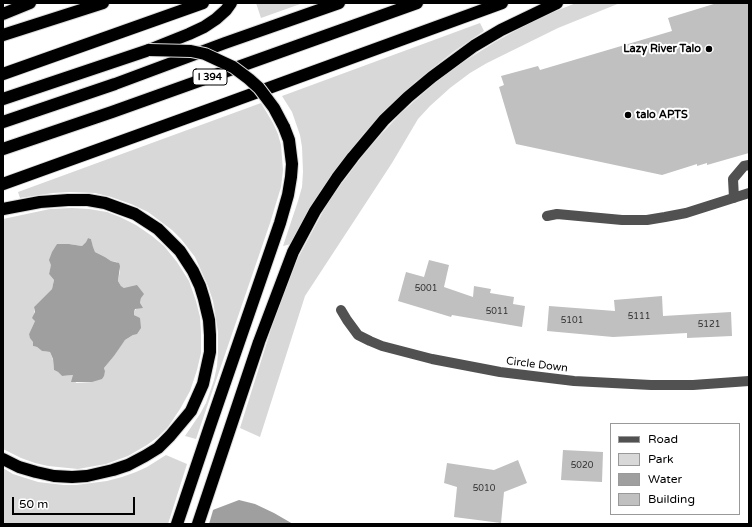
<!DOCTYPE html>
<html>
<head>
<meta charset="utf-8">
<style>
  body { margin:0 }
  #map { position:relative; width:752px; height:527px; overflow:hidden; background:#fff; font-family:"Varela Round",sans-serif }
  canvas { display:block }
  .frame { position:absolute; inset:0; border:4px solid #000; pointer-events:none }
  .legend { position:absolute; left:610px; top:423px; width:130px; height:92px; box-sizing:border-box; background:#fff; border:1px solid #999; margin:0; padding:5px 7px; list-style:none; font-size:12px; color:#000 }
  .legend li { display:flex; align-items:center; gap:8px; height:20px }
  .legend b { width:20px; border:1px solid #999 }
  .scale { position:absolute; left:12px; top:497px; width:123px; height:18px; box-sizing:border-box; border:2px solid #000; border-top:0; padding-left:5px; font-size:12px; line-height:14px; white-space:nowrap; color:#000; -webkit-text-stroke:3px #fff; paint-order:stroke }
</style>
</head>
<body>
<div id="map">
<canvas width="752" height="527"></canvas>
<div class="frame"></div>
<ul class="legend">
<li><b style="height:5px;background:#515151"></b>Road</li>
<li><b style="height:11px;background:#d8d8d8"></b>Park</li>
<li><b style="height:11px;background:#9f9f9f"></b>Water</li>
<li><b style="height:11px;background:#c0c0c0"></b>Building</li>
</ul>
<div class="scale">50 m</div>
</div>
<script>
const ctx = document.querySelector('canvas').getContext('2d');
ctx.lineJoin = 'round';
function fillPath(path, color) {
  ctx.fillStyle = color;
  ctx.fill(path, 'evenodd');
}
function toPath(rows) {
  const path = new Path2D();
  for (const r of rows) {
    path.moveTo(r[0], r[1]);
    for (let i = 2; i < r.length; i += 2) path.lineTo(r[i], r[i + 1]);
  }
  return path;
}
function stroke(path, color, width, dash) {
  ctx.strokeStyle = color;
  ctx.lineWidth = width;
  ctx.lineCap = dash ? 'butt' : 'round';
  ctx.setLineDash(dash || []);
  ctx.stroke(path);
}
function label(font, color, halo, rows, align = 'center') {
  ctx.font = font + ' "Varela Round",sans-serif';
  ctx.lineWidth = 4;
  ctx.setLineDash([]);
  ctx.textBaseline = 'middle';
  ctx.strokeStyle = halo;
  ctx.fillStyle = color;
  for (const [text, x, y, turn = 0] of rows) {
    ctx.save();
    ctx.translate(x, y);
    ctx.rotate((+turn || 0) * Math.PI / 180);
    ctx.textAlign = isNaN(turn) ? turn : align;
    if (halo) ctx.strokeText(text, 0, 0);
    ctx.fillText(text, 0, 0);
    ctx.restore();
  }
}
fillPath(toPath([
  [256,3,303,3,261,18],
  [576,3,620,3,558,28,487,63,470,73,450,88,430,106,418,119,392,163,305,296,260,437,240,428,273,323,285,291,298,258,319,219,330,199,361,158,375,141,401,113,435,83,457,66,495,42,522,27,546,15],
  [480,23,484,31,453,52,415,82,364,133,332,174,307,213,291,244,283,246,298,201,302,187,303,172,302,147,300,135,292,112,282,96],
  [261,103,273,123,278,134,281,145,283,170,281,187,270,223,196,439,185,436,200,414,206,403,214,380,217,366,218,352,218,332,213,301,208,286,195,257,181,239,172,230,148,212,131,204,111,197,95,193,70,192,53,193,20,198,18,192],
  [72,208,89,209,107,212,120,217,136,225,152,236,164,246,177,262,189,281,196,301,200,317,201,333,201,353,197,370,190,391,180,409,168,427,158,437,147,445,128,456,106,464,78,469,48,466,35,463,21,458,3,449,3,219,50,209],
  [88,238,91,239,93,248,95,252,105,257,111,261,117,262,120,271,118,281,121,286,124,288,141,298,140,303,134,312,134,315,137,317,133,335,125,340,121,345,114,356,104,368,105,371,92,382,76,383,73,375,62,376,58,372,54,370,53,360,50,352,42,351,37,347,33,346,33,342,29,334,35,321,34,307,52,289,54,280,49,274,57,244,69,244,82,246,86,242],
  [166,455,187,464,168,524,3,524,3,468,13,474,38,482,64,485,76,485,107,481,122,477,136,472,147,467]
]), '#d8d8d8');
fillPath(toPath([
  [88,238,91,239,93,247,95,252,105,257,111,261,119,263,120,266,118,281,121,286,124,288,137,285,144,294,141,298,140,303,143,308,135,309,134,312,134,315,140,318,141,328,137,334,133,335,125,340,114,356,104,368,105,371,104,376,102,379,92,382,71,382,73,375,62,376,58,372,54,370,53,359,50,352,42,351,37,347,33,346,33,342,30,338,29,334,35,321,32,318,35,312,34,307,52,289,54,280,49,274,51,265,49,260,52,252,57,244,69,244,82,246,86,242],
  [239,500,255,504,274,513,293,524,184,524,197,516]
]), '#9f9f9f');
fillPath(toPath([
  [214,507,209,524,182,524,183,522,196,514]
]), '#fff');
fillPath(toPath([
  [717,3,749,3,749,153,707,165,707,163,697,166,697,164,662,175,516,144,499,87,504,85,501,76,538,66,540,70,672,31,668,18],
  [429,260,449,265,444,287,473,297,474,286,491,289,490,293,514,297,513,304,525,306,522,327,452,315,451,317,398,301,406,272,424,277],
  [662,296,663,316,731,312,732,336,687,338,687,333,613,337,547,331,549,306,615,311,614,300],
  [563,450,603,452,602,482,561,480],
  [518,460,527,483,504,492,501,523,454,517,457,487,444,483,447,463,494,470]
]), '#c0c0c0');
const highway = toPath([
  [3,14,30,3],
  [3,35,103,3],
  [3,74,203,3],
  [3,99,149,50,189,34,204,27,216,19,226,10,231,3],
  [3,122,115,84,225,43,339,3],
  [3,149,112,112,417,3],
  [3,184,222,105,502,3],
  [3,209,40,202,68,200,88,200,105,203,135,214,158,229,180,251,193,271,200,286,204,299,209,320,210,335,210,352,203,384,191,411,170,436,158,448,145,456,128,465,113,470,87,476,72,477,54,476,36,472,19,467,3,459],
  [177,524,210,426,280,223,288,195,291,177,292,164,289,140,284,127],
  [198,524,259,342,293,252,315,211,337,178,353,157,384,120,408,97,432,77,474,46,501,30,557,3]
]);
stroke(highway, '#dbdbdb', 14);
stroke(toPath([
  [734,198,733,179,744,166,749,165],
  [547,216,557,214,622,220,647,220,665,217,686,213,749,193],
  [341,310,347,320,358,335,370,341,382,346,432,359,500,372,574,381,651,385,693,385,749,381]
]), '#515151', 10);
stroke(highway, '#000', 12);
const highwayBridge = toPath([
  [149,50,191,51,205,54,233,67,249,79,259,88,274,108,284,127]
]);
stroke(highwayBridge, '#dbdbdb', 14, []);
stroke(highwayBridge, '#000', 12);
for (const [x, y, r, color] of [
  [709,49,4,"#000"],
  [628,115,4,"#000"]
]) {
  const dot = new Path2D();
  dot.arc(x, y, r, 0, 2 * Math.PI);
  ctx.fillStyle = color;
  ctx.fill(dot);
  stroke(dot, '#fff', 1.5);
}
label('9px', '#303030', null, [
  ["5001",426,289],
  ["5011",497,312],
  ["5111",639,317],
  ["5101",572,321],
  ["5121",709,325],
  ["5020",582,466],
  ["5010",484,489]
]);
for (const [x, y, w] of [
  [210,77,34]
]) {
  const box = new Path2D();
  box.roundRect(x - w / 2, y - 8, w, 16, 3);
  ctx.fillStyle = '#fff';
  ctx.fill(box);
  stroke(box, '#000', 1);
}
label('bold 10px', '#000', null, [
  ["I 394",210,77]
]);
label('bold 11px', '#000', '#fff', [
  ["Lazy River Talo",701,49],
  ["talo APTS",636,115,"left"]
], 'right');
label('11px', '#000', '#fff', [
  ["Circle Down",537,365,7]
]);
</script>
</body>
</html>
